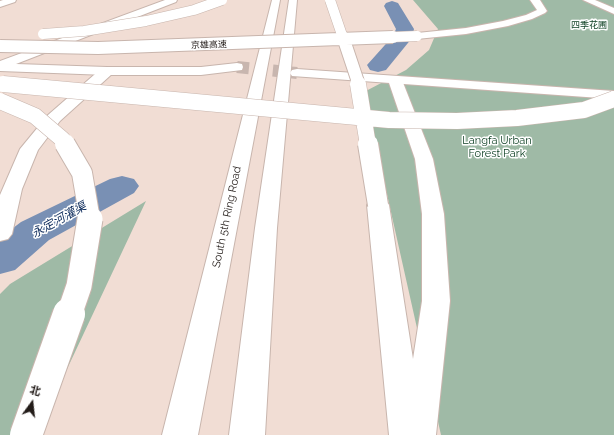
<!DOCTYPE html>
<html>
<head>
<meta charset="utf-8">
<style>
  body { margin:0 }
  #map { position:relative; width:614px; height:435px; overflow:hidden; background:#f1ddd4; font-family:Raleway,"Noto Sans SC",sans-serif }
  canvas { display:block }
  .north { position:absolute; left:12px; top:383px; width:40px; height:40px; -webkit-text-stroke:3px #fff; paint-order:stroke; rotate:15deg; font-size:11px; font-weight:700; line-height:16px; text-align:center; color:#231c19 }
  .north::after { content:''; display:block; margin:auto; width:14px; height:18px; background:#231c19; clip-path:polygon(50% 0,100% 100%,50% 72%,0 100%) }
</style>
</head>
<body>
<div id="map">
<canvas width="614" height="435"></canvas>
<div class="north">北</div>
</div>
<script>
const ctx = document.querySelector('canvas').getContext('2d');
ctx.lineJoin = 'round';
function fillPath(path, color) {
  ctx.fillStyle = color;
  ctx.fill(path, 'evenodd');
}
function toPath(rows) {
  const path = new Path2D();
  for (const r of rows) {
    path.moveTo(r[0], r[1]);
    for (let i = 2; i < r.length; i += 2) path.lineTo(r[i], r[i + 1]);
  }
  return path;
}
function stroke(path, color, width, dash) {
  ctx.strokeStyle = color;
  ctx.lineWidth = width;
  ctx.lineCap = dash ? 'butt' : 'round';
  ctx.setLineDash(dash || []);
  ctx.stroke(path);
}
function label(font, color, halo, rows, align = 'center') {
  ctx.font = font + ' Raleway,"Noto Sans SC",sans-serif';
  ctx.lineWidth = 3;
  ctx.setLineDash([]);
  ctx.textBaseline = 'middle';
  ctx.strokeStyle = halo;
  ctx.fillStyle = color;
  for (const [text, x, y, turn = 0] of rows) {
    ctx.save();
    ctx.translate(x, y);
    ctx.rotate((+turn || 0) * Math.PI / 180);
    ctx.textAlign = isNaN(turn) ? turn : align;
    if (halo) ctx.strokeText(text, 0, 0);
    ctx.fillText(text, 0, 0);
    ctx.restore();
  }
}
fillPath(toPath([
  [413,0,614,0,614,435,441,435,364,92,406,70,429,50,438,29],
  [146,201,36,435,0,435,0,294,10,284]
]), '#9fbaa6');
fillPath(toPath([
  [392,1,398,3,414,29,412,38,386,70,378,72,370,70,367,65,393,36,396,29,384,6,386,3,392,1],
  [122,176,134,179,139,186,134,193,49,240,15,270,0,274,0,238,21,222,110,179,122,176]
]), '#7990b4');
stroke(toPath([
  [237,67,297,73]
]), '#c8b6af', 12, [12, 6]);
const minor = toPath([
  [165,0,177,0,176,2,16,64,107,67,201,67,237,63,242,64,243,67,242,70,201,75,107,75,0,71,0,61,165,0],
  [297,69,614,91,614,99,292,76,290,73,292,70,297,69]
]);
const major = toPath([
  [3,0,16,0,15,2,0,7,0,1,3,0]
]);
const highway = toPath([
  [272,0,280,0,198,435,162,435,272,0],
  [289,0,297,0,277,228,265,435,229,435,255,228,289,0],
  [530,0,540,0,547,11,545,13,532,19,508,26,466,34,417,39,412,36,417,33,466,28,503,21,526,15,537,10,530,0],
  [583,0,595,0,614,8,614,14,583,0],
  [107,67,112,68,114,71,112,74,60,121,38,150,22,189,12,234,8,239,0,241,0,195,20,149,48,115,102,68,107,67],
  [395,76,400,77,402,80,433,159,444,214,450,301,436,435,389,435,367,205,370,200,378,199,386,200,389,205,413,359,422,301,422,214,415,159,388,80,390,77,395,76]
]);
stroke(minor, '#c8b5ad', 2);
stroke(major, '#c8b5ad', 2);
stroke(highway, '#c8b5ad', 2);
fillPath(minor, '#fff');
fillPath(major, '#fff');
fillPath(highway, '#fff');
const highwayBridgeFar5 = toPath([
  [330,0,343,38],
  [43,34,84,31,146,21,194,10,222,0],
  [369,38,417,36]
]);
const highwayBridgeFar4 = toPath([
  [343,37,359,85],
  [0,46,98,48,393,37],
  [0,84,14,85]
]);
const highwayBridgeFar3 = toPath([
  [3,84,389,120,457,121,517,118,584,110,614,99],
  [358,84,368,145],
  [0,101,35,116,62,139,66,145]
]);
const highwayBridgeFar2 = toPath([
  [65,144,82,173,90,220],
  [368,144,378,205]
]);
const highwayBridgeFar1 = toPath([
  [69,315,79,286,90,219]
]);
const highwayBridge = toPath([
  [26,435,69,314]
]);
stroke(highwayBridgeFar5, '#c8b5ad', 11, []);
stroke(highwayBridgeFar4, '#c8b5ad', 14, []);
stroke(highwayBridgeFar3, '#c8b5ad', 17, []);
stroke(highwayBridgeFar2, '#c8b5ad', 22, []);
stroke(highwayBridgeFar1, '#c8b5ad', 27, []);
stroke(highwayBridge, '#c8b5ad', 34, []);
stroke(highwayBridgeFar5, '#fff', 10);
stroke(highwayBridgeFar4, '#fff', 12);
stroke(highwayBridgeFar3, '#fff', 16);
stroke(highwayBridgeFar2, '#fff', 20);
stroke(highwayBridgeFar1, '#fff', 25);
stroke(highwayBridge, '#fff', 32);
label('9px', '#0a3d20', '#fff', [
  ["四季花圃",589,25]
]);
label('9px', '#231c19', '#fff', [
  ["京雄高速",209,45,-2]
]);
label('11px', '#0a3d20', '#fff', [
  ["Langfa Urban",497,141],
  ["Forest Park",497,154]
]);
label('11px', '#231c19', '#fff', [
  ["South 5th Ring Road",227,217,-78]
]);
label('italic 12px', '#143160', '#fff', [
  ["永定河灌渠",59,220,-29]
]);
</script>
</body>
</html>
